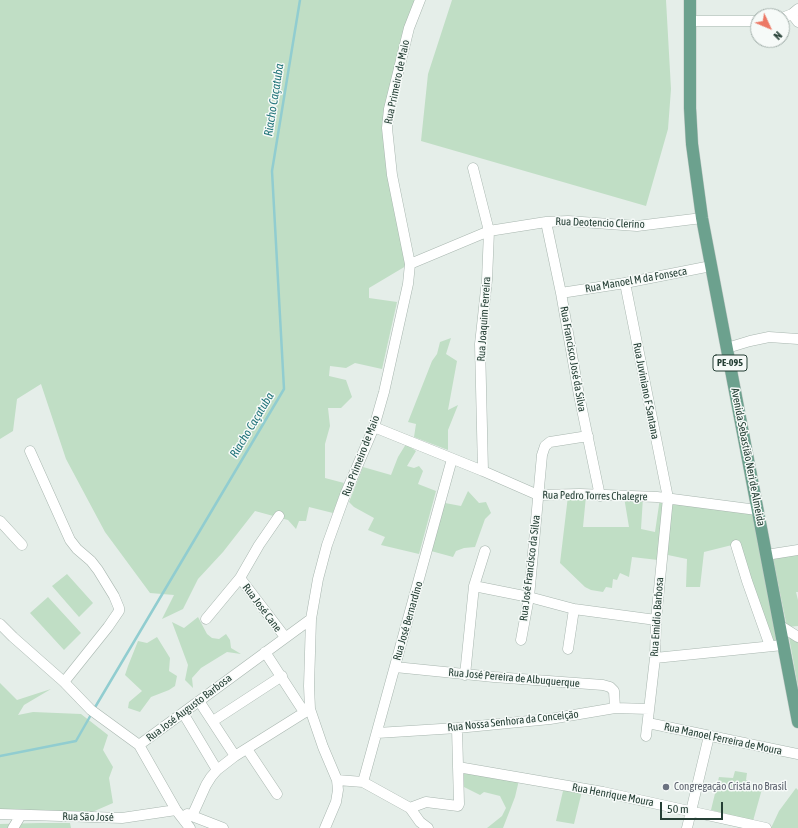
<!DOCTYPE html>
<html>
<head>
<meta charset="utf-8">
<style>
  body { margin:0 }
  #map { position:relative; width:798px; height:828px; overflow:hidden; background:#e5eee9; font-family:"Asap Condensed",sans-serif }
  canvas { display:block }
  .north { position:absolute; left:750px; top:8px; width:40px; height:40px; box-sizing:border-box; background:#f6faf8; border:1px solid #a2afaa; border-radius:50%; rotate:134deg; font-size:11px; font-weight:700; line-height:16px; text-align:center; color:#253f35 }
  .north::after { content:''; display:block; margin:auto; width:14px; height:18px; background:#ec7865; clip-path:polygon(50% 0,100% 100%,50% 72%,0 100%) }
  .scale { position:absolute; left:660px; top:802px; width:63px; height:18px; box-sizing:border-box; border:2px solid #253f35; border-top:0; padding-left:5px; font-size:12px; line-height:14px; white-space:nowrap; color:#253f35; -webkit-text-stroke:3px #f6faf8; paint-order:stroke }
</style>
</head>
<body>
<div id="map">
<canvas width="798" height="828"></canvas>
<div class="north">N</div>
<div class="scale">50 m</div>
</div>
<script>
const ctx = document.querySelector('canvas').getContext('2d');
ctx.lineJoin = 'round';
function fillPath(path, color) {
  ctx.fillStyle = color;
  ctx.fill(path, 'evenodd');
}
function toPath(rows) {
  const path = new Path2D();
  for (const r of rows) {
    path.moveTo(r[0], r[1]);
    for (let i = 2; i < r.length; i += 2) path.lineTo(r[i], r[i + 1]);
  }
  return path;
}
function stroke(path, color, width, dash) {
  ctx.strokeStyle = color;
  ctx.lineWidth = width;
  ctx.lineCap = dash ? 'butt' : 'round';
  ctx.setLineDash(dash || []);
  ctx.stroke(path);
}
function label(font, color, halo, rows, align = 'center') {
  ctx.font = font + ' "Asap Condensed",sans-serif';
  ctx.lineWidth = 3;
  ctx.setLineDash([]);
  ctx.textBaseline = 'middle';
  ctx.strokeStyle = halo;
  ctx.fillStyle = color;
  for (const [text, x, y, turn = 0] of rows) {
    ctx.save();
    ctx.translate(x, y);
    ctx.rotate((+turn || 0) * Math.PI / 180);
    ctx.textAlign = isNaN(turn) ? turn : align;
    if (halo) ctx.strokeText(text, 0, 0);
    ctx.fillText(text, 0, 0);
    ctx.restore();
  }
}
fillPath(toPath([
  [0,0,420,0,385,122,411,263,369,288,369,298,397,302,382,369,355,363,346,368,330,366,329,376,346,380,352,397,341,408,328,408,330,426,325,444,325,478,344,483,333,513,309,507,306,521,299,521,296,529,288,520,255,511,223,552,198,579,183,609,162,619,174,595,150,593,105,532,66,459,41,384,17,399,13,431,0,439],
  [452,0,666,0,671,89,668,129,646,206,421,141,428,74],
  [451,338,446,354,457,361,448,410,458,405,448,430,448,450,414,437,416,424,408,422,432,361,437,354,440,342],
  [406,444,416,451,407,466,414,468,419,466,423,471,418,484,436,491,419,554,381,545,385,537,368,530,374,518,354,507,349,502,363,467,391,475,398,457],
  [468,491,479,503,486,502,491,513,485,519,475,547,464,548,456,551,453,557,431,551,445,503,461,506],
  [568,496,586,496,583,527,629,527,624,497,643,497,641,529,655,532,660,498,756,506,781,643,768,644,732,545,704,552,700,587,686,587,687,559,663,554,658,560,632,557,629,577,620,573,617,580,613,579,612,588,606,587,603,592,591,590,585,587,560,563],
  [798,549,798,592,796,592,798,600,798,626,787,627,772,554],
  [67,574,93,603,79,617,52,586],
  [48,597,81,633,64,650,30,613],
  [198,617,207,634,212,638,219,639,226,634,230,640,231,648,241,654,227,652,201,668,192,678,193,688,185,680,188,665,172,622,184,628],
  [157,637,170,658,169,671,177,676,175,686,169,690,151,697,140,712,128,708,129,702,142,691,125,675,128,666,138,641,147,643],
  [789,637,798,640,798,687],
  [0,683,17,700,51,689,24,705,18,715,33,712,81,714,108,735,103,750,113,767,109,778,113,803,90,813,0,810],
  [464,770,519,780,515,797,503,828,487,828,502,816,506,808,500,796,484,792,480,795,464,787],
  [735,771,747,773,746,780,751,782,752,787,762,789,753,821,711,810,719,777,733,778],
  [796,788,798,790,798,828,771,828,779,811],
  [563,791,582,791,574,824,556,821],
  [40,823,70,823,71,828,0,828,0,824]
]), '#c0dec5');
stroke(toPath([
  [94,709,284,389,272,171,300,0],
  [0,756,76,741,92,713]
]), '#91cdd0', 2.5);
const minor = toPath([
  [792,14,798,22],
  [782,18,792,14,798,9],
  [690,21,758,21],
  [473,168,489,231,487,280,480,344,483,471],
  [546,222,561,293,579,395,600,496],
  [410,264,489,231,546,222,568,221,637,226,702,218],
  [625,283,668,498,656,620,655,658,646,736],
  [561,293,625,283,711,266],
  [727,348,750,341,769,337,798,339],
  [374,427,483,471,538,495,580,494,657,497,757,510],
  [30,451,70,540,77,549,91,561,98,570,114,596,119,608,119,611,108,627,64,682],
  [0,521,22,545],
  [736,545,747,581,770,646],
  [766,555,798,550],
  [240,578,285,637],
  [474,586,529,597,574,609,656,620],
  [206,619,240,578,259,545,279,516],
  [0,624,13,637,64,682,91,710,139,745,176,810,190,828],
  [779,625,798,637],
  [521,640,529,597,542,455,545,446,550,442,588,436],
  [568,649,574,609],
  [265,652,304,712],
  [655,658,783,645],
  [395,667,494,677,603,685,610,687,614,691,615,708],
  [465,675,474,586,485,551],
  [199,701,235,756],
  [183,713,217,770],
  [213,721,282,676],
  [648,723,798,754],
  [377,733,457,728,550,719,615,708,649,709],
  [139,745,311,619],
  [247,749,277,794],
  [458,767,603,792,766,828],
  [337,780,363,782,410,808,426,802,458,806,459,804,457,728],
  [363,782,452,459],
  [410,808,420,822,428,828],
  [0,814,122,818,176,810],
  [187,814,223,828],
  [192,816,206,785,211,777,217,770,235,756,310,709],
  [13,828,21,815],
  [325,828,336,802,338,790,337,780,323,747,310,709,309,686,311,619,318,579,327,545,345,495,374,427,384,392,408,284,410,264,392,175,387,128,389,109,409,28,420,0],
  [687,828,709,736]
]);
const major = toPath([
  [690,0,690,108,692,144,702,218,798,722]
]);
stroke(minor, '#a8b6af', 11);
stroke(major, '#c2c9c6', 13);
stroke(minor, '#fff', 10);
stroke(major, '#6ca18e', 12);
for (const [x, y, r, color] of [
  [666,787,4,"#6b7280"]
]) {
  const dot = new Path2D();
  dot.arc(x, y, r, 0, 2 * Math.PI);
  ctx.fillStyle = color;
  ctx.fill(dot);
  stroke(dot, '#f6faf8', 1.5);
}
for (const [x, y, w] of [
  [730,363,34]
]) {
  const box = new Path2D();
  box.roundRect(x - w / 2, y - 8, w, 16, 3);
  ctx.fillStyle = '#f6faf8';
  ctx.fill(box);
  stroke(box, '#253f35', 1);
}
label('bold 10px', '#253f35', null, [
  ["PE-095",730,363]
]);
label('11px', '#253f35', '#f6faf8', [
  ["Rua Primeiro de Maio",397,82,-78],
  ["Rua Deotencio Clerino",600,223,2],
  ["Rua Manoel M da Fonseca",636,280,-10],
  ["Rua Joaquim Ferreira",484,319,-86],
  ["Rua Francisco José da Silva",573,359,80],
  ["Rua Juviniano F Santana",646,391,79],
  ["Rua Primeiro de Maio",361,456,-69],
  ["Avenida Sebastião Neri de Almeida",748,457,79],
  ["Rua Pedro Torres Chalegre",595,496,1],
  ["Rua José Francisco da Silva",530,568,-83],
  ["Rua José Cane",262,608,53],
  ["Rua Emidio Barbosa",657,617,-86],
  ["Rua José Bernardino",408,621,-74],
  ["Rua José Pereira de Albuquerque",514,678,5],
  ["Rua José Augusto Barbosa",189,708,-37],
  ["Rua Nossa Senhora da Conceição",513,721,-6],
  ["Rua Manoel Ferreira de Moura",723,739,12],
  ["Rua Henrique Moura",613,795,11],
  ["Rua São José",88,817,1]
]);
label('11px', '#5b616d', '#f6faf8', [
  ["Congregação Cristã no Brasil",674,787]
], 'left');
label('italic 12px', '#217479', '#f6faf8', [
  ["Riacho Caçatuba",274,100,-81],
  ["Riacho Caçatuba",252,425,-59]
]);
</script>
</body>
</html>
